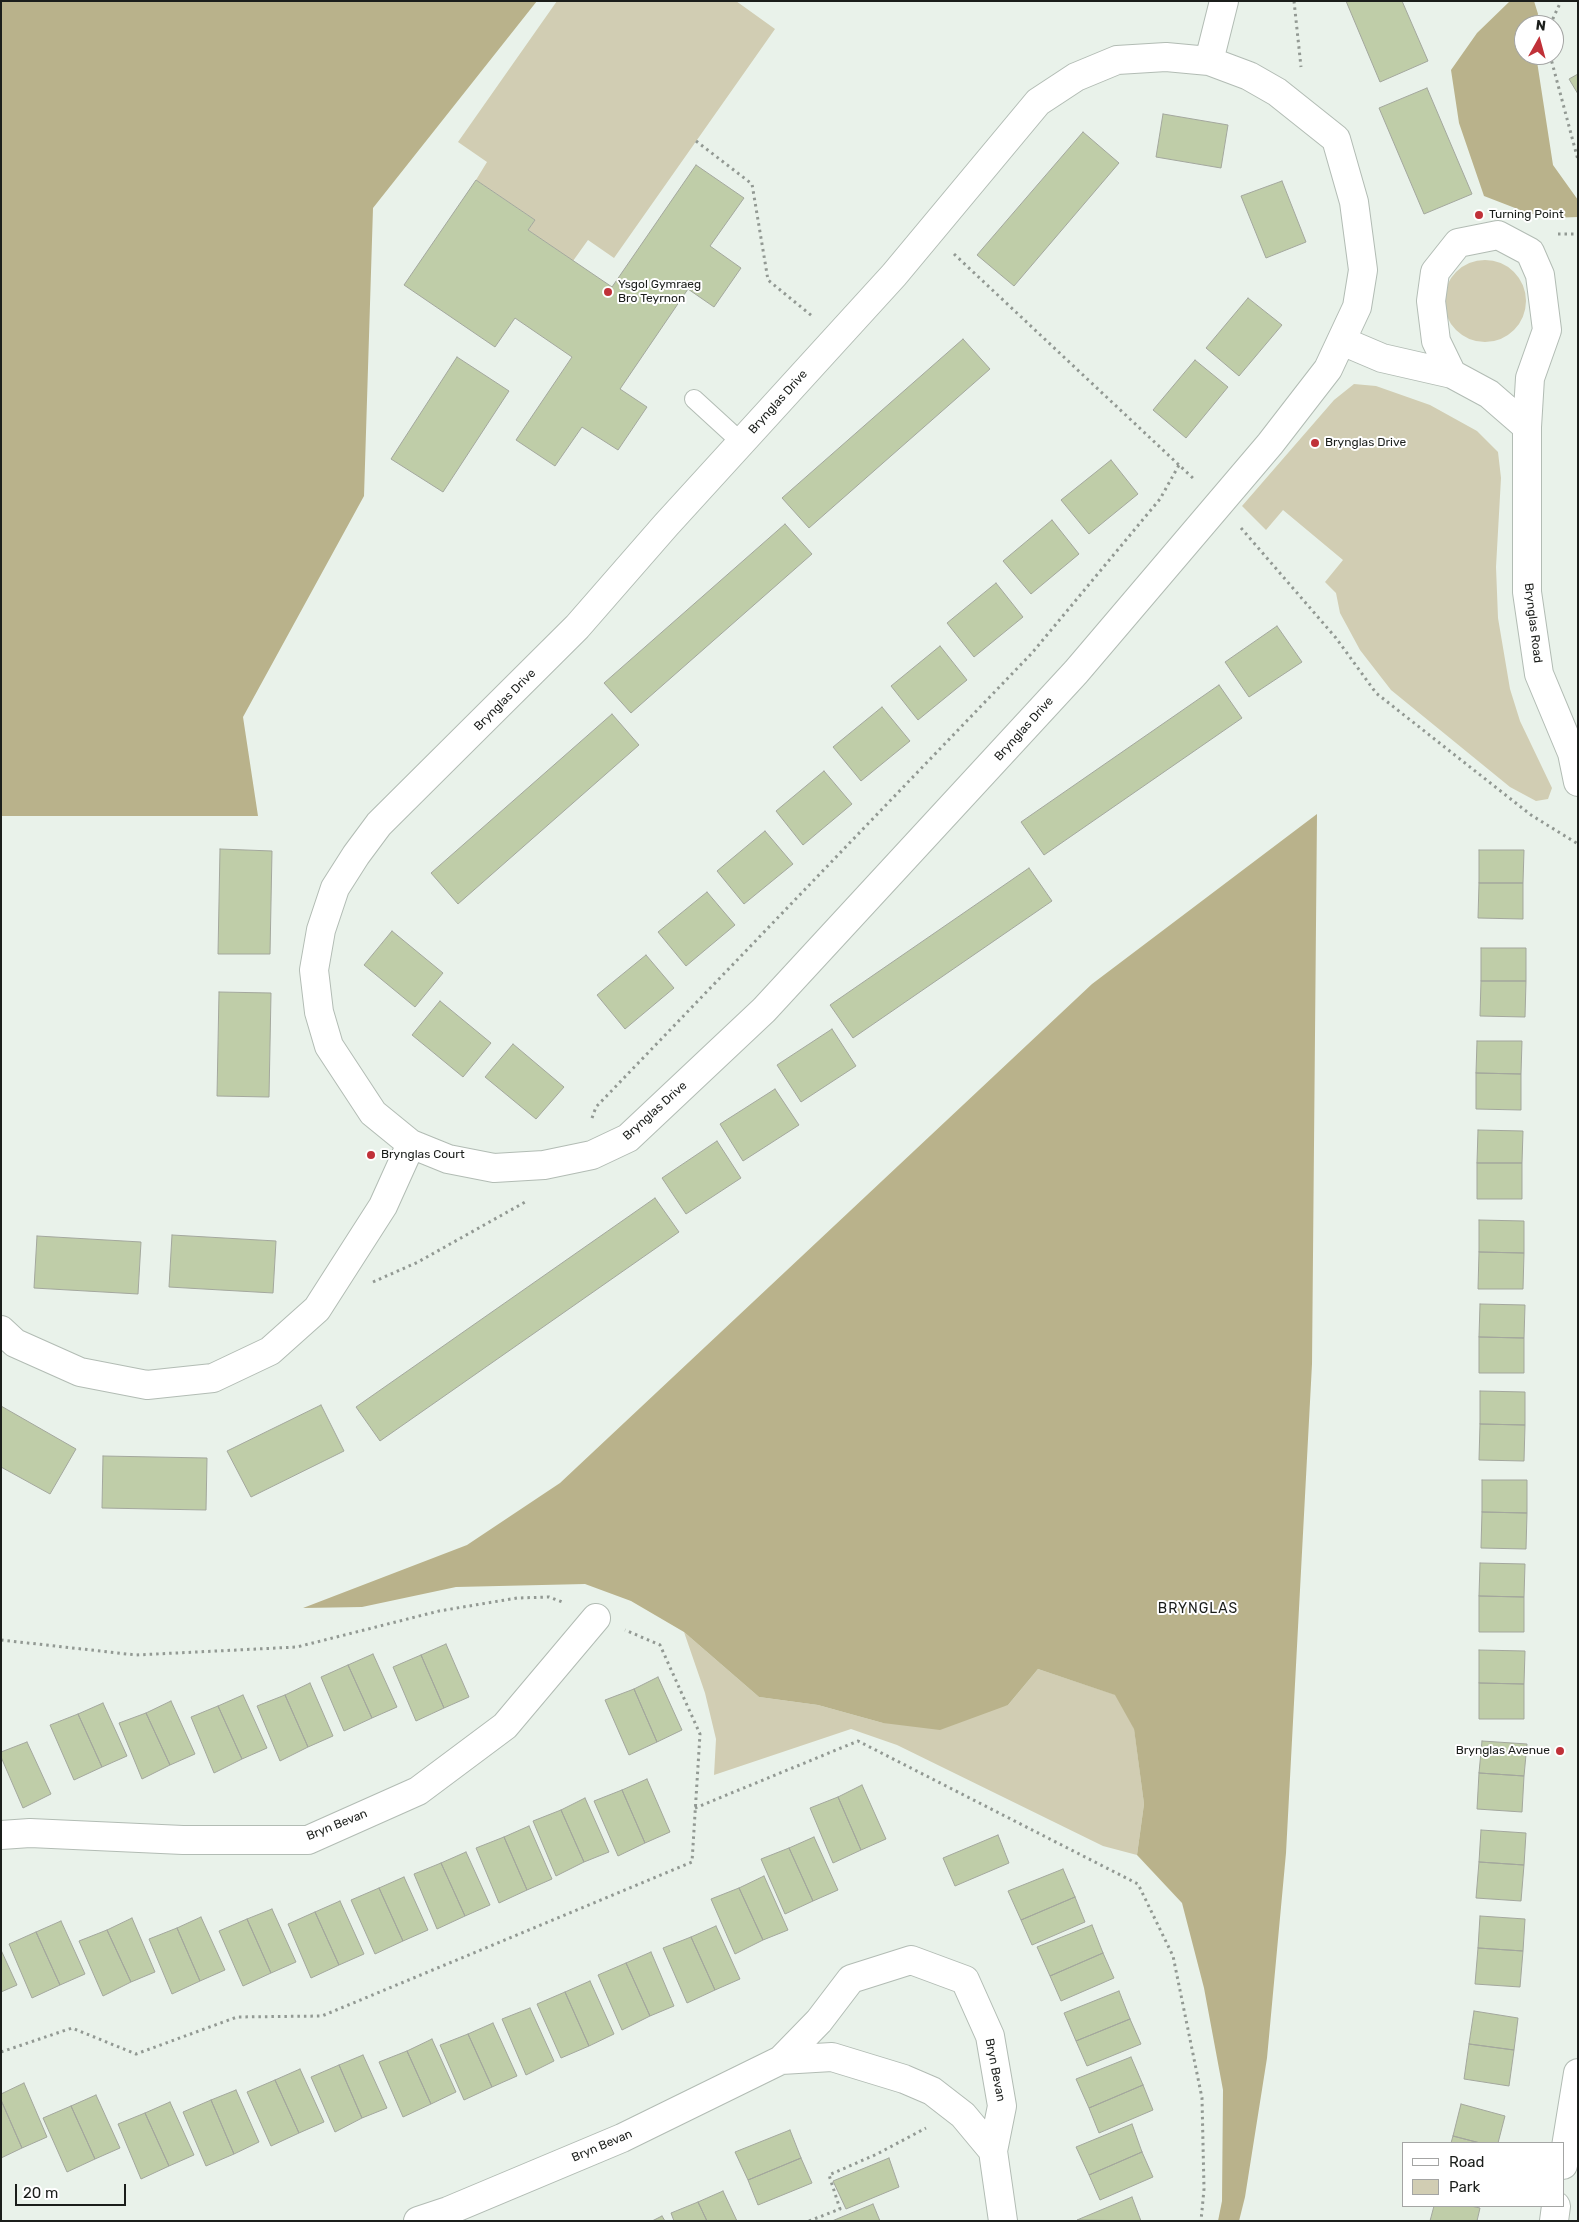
<!DOCTYPE html>
<html>
<head>
<meta charset="utf-8">
<style>
  body { margin:0 }
  #map { position:relative; width:1579px; height:2222px; overflow:hidden; background:#e9f2ea; font-family:Rubik,sans-serif }
  canvas { display:block }
  .frame { position:absolute; inset:0; border:2px solid #1b1e1b; pointer-events:none }
  .legend { position:absolute; left:1402px; top:2142px; width:162px; height:65px; box-sizing:border-box; background:#fff; border:1px solid #a4a5a4; margin:0; padding:6px 9px; list-style:none; font-size:15px; color:#1b1e1b }
  .legend li { display:flex; align-items:center; gap:10px; height:25px }
  .legend b { width:25px; border:1px solid #a4a5a4 }
  .north { position:absolute; left:1514px; top:15px; width:50px; height:50px; box-sizing:border-box; background:#fff; border:1px solid #a4a5a4; border-radius:50%; rotate:7deg; font-size:14px; font-weight:700; line-height:20px; text-align:center; color:#1b1e1b }
  .north::after { content:''; display:block; margin:auto; width:18px; height:22px; background:#c03138; clip-path:polygon(50% 0,100% 100%,50% 72%,0 100%) }
  .scale { position:absolute; left:15px; top:2184px; width:111px; height:22px; box-sizing:border-box; border:2px solid #1b1e1b; border-top:0; padding-left:6px; font-size:15px; line-height:18px; white-space:nowrap; color:#1b1e1b; -webkit-text-stroke:4px #fff; paint-order:stroke }
</style>
</head>
<body>
<div id="map">
<canvas width="1579" height="2222"></canvas>
<div class="frame"></div>
<ul class="legend">
<li><b style="height:6px;background:#fff"></b>Road</li>
<li><b style="height:14px;background:#d1cdb3"></b>Park</li>
</ul>
<div class="north">N</div>
<div class="scale">20 m</div>
</div>
<script>
const ctx = document.querySelector('canvas').getContext('2d');
ctx.lineJoin = 'round';
function fillPath(path, color) {
  ctx.fillStyle = color;
  ctx.fill(path, 'evenodd');
}
function toPath(rows) {
  const path = new Path2D();
  for (const r of rows) {
    if (r.length === 3) {
      path.moveTo(r[0] + r[2], r[1]);
      path.arc(r[0], r[1], r[2], 0, 2 * Math.PI);
      continue;
    }
    path.moveTo(r[0], r[1]);
    for (let i = 2; i < r.length; i += 2) path.lineTo(r[i], r[i + 1]);
  }
  return path;
}
function stroke(path, color, width, dash) {
  ctx.strokeStyle = color;
  ctx.lineWidth = width;
  ctx.lineCap = dash ? 'butt' : 'round';
  ctx.setLineDash(dash || []);
  ctx.stroke(path);
}
function label(font, color, halo, rows, align = 'center') {
  ctx.font = font + ' Rubik,sans-serif';
  ctx.lineWidth = 4;
  ctx.setLineDash([]);
  ctx.textBaseline = 'middle';
  ctx.strokeStyle = halo;
  ctx.fillStyle = color;
  for (const [text, x, y, turn = 0] of rows) {
    ctx.save();
    ctx.translate(x, y);
    ctx.rotate((+turn || 0) * Math.PI / 180);
    ctx.textAlign = isNaN(turn) ? turn : align;
    if (halo) ctx.strokeText(text, 0, 0);
    ctx.fillText(text, 0, 0);
    ctx.restore();
  }
}
fillPath(toPath([
  [557,1,736,1,775,29,614,258,588,240,573,261,528,230,535,220,476,180,487,162,458,142],
  [1485,301,41],
  [1354,384,1376,386,1430,405,1477,431,1498,452,1501,478,1496,567,1498,618,1510,689,1520,721,1552,788,1548,799,1536,801,1510,787,1391,690,1360,650,1340,613,1336,593,1325,582,1343,560,1283,510,1266,530,1242,506,1334,400],
  [684,1632,759,1697,818,1705,883,1723,1008,1705,1038,1669,1116,1695,1134,1728,1144,1804,1137,1855,1103,1846,897,1745,851,1729,714,1775,716,1739,705,1693]
]), '#d1cdb3');
fillPath(toPath([
  [1,1,537,1,373,208,364,496,243,717,258,816,1,816],
  [1510,1,1534,1,1538,14,1535,25,1524,25,1524,55,1536,55,1553,165,1578,200,1578,217,1552,218,1528,213,1484,196,1459,123,1451,70,1477,33],
  [1317,814,1312,1364,1286,1853,1267,2058,1245,2197,1239,2221,1218,2221,1222,2201,1223,2090,1204,1988,1182,1903,1137,1855,1144,1804,1134,1729,1115,1695,1038,1669,1008,1705,940,1730,883,1723,818,1705,759,1697,684,1632,631,1601,585,1584,456,1587,362,1607,303,1608,467,1545,560,1483,1092,984]
]), '#b9b28b');
const building = toPath([
  [1346,1,1402,1,1428,61,1380,82,1346,1],
  [1578,74,1578,94,1569,79,1578,74],
  [1427,88,1472,194,1424,214,1379,108,1427,88],
  [1163,114,1228,125,1221,168,1156,157,1163,114],
  [1083,132,1119,163,1014,286,977,255,1083,132],
  [696,165,744,198,710,246,741,268,714,307,688,289,620,389,647,407,618,450,582,427,555,466,516,440,572,357,515,318,495,347,404,285,476,180,535,220,528,230,612,287,696,165],
  [1282,181,1306,242,1266,258,1241,196,1282,181],
  [1248,298,1282,325,1239,376,1206,348,1248,298],
  [963,339,990,369,809,528,782,498,963,339],
  [457,357,509,391,443,492,391,459,457,357],
  [1195,360,1228,387,1186,438,1153,410,1195,360],
  [1111,460,1138,494,1089,534,1061,500,1111,460],
  [1052,520,1079,554,1031,594,1003,561,1052,520],
  [785,524,812,554,631,713,604,683,785,524],
  [996,583,1023,617,974,657,947,623,996,583],
  [1277,626,1302,662,1249,697,1225,662,1277,626],
  [940,646,967,680,918,720,891,686,940,646],
  [1219,685,1242,718,1044,855,1021,822,1219,685],
  [882,707,910,741,861,781,833,747,882,707],
  [612,714,639,745,458,904,431,873,612,714],
  [824,771,852,804,803,845,776,811,824,771],
  [765,831,793,864,744,904,717,871,765,831],
  [220,849,272,851,270,954,218,954,220,849],
  [1479,850,1524,850,1523,883,1479,883,1479,850],
  [1029,868,1052,901,853,1038,830,1005,1029,868],
  [1479,883,1523,883,1523,919,1478,918,1479,883],
  [707,892,735,925,686,966,658,932,707,892],
  [392,931,443,973,415,1007,364,965,392,931],
  [1481,948,1526,948,1526,981,1481,981,1481,948],
  [646,955,674,988,625,1029,597,995,646,955],
  [1481,981,1526,981,1525,1017,1480,1016,1481,981],
  [219,992,271,993,269,1097,217,1096,219,992],
  [440,1001,491,1043,463,1077,412,1035,440,1001],
  [832,1029,856,1066,801,1102,777,1065,832,1029],
  [1477,1041,1522,1041,1521,1074,1476,1073,1477,1041],
  [513,1044,564,1087,536,1119,485,1077,513,1044],
  [1476,1073,1521,1074,1521,1110,1476,1109,1476,1073],
  [775,1089,799,1125,743,1161,720,1124,775,1089],
  [1478,1130,1523,1131,1522,1163,1477,1163,1478,1130],
  [717,1141,741,1178,686,1214,662,1178,717,1141],
  [1477,1163,1522,1163,1522,1199,1477,1199,1477,1163],
  [655,1198,679,1232,380,1441,356,1407,655,1198],
  [1479,1220,1524,1221,1524,1253,1479,1252,1479,1220],
  [172,1235,276,1241,273,1293,169,1287,172,1235],
  [37,1236,141,1242,138,1294,34,1288,37,1236],
  [1479,1252,1524,1253,1523,1289,1478,1289,1479,1252],
  [1480,1304,1525,1305,1524,1338,1479,1337,1480,1304],
  [1479,1337,1524,1338,1524,1373,1479,1373,1479,1337],
  [1480,1391,1525,1392,1525,1425,1480,1424,1480,1391],
  [321,1405,344,1451,251,1497,227,1451,321,1405],
  [1,1406,76,1449,50,1494,1,1467,1,1406],
  [1480,1424,1525,1425,1524,1461,1479,1460,1480,1424],
  [103,1456,207,1458,206,1510,102,1508,103,1456],
  [1482,1480,1527,1480,1527,1513,1482,1512,1482,1480],
  [1482,1512,1527,1513,1526,1549,1481,1548,1482,1512],
  [1480,1563,1525,1564,1524,1597,1479,1596,1480,1563],
  [1479,1596,1524,1597,1524,1632,1479,1632,1479,1596],
  [446,1644,469,1697,444,1708,421,1655,446,1644],
  [1479,1650,1525,1651,1524,1684,1479,1683,1479,1650],
  [373,1654,397,1707,372,1718,348,1665,373,1654],
  [421,1655,444,1708,416,1721,393,1667,421,1655],
  [348,1665,372,1718,344,1731,321,1677,348,1665],
  [658,1677,682,1730,657,1742,634,1689,658,1677],
  [310,1683,333,1736,308,1747,285,1695,310,1683],
  [1479,1683,1524,1684,1524,1719,1479,1719,1479,1683],
  [634,1689,657,1742,629,1755,605,1700,634,1689],
  [243,1695,267,1748,242,1759,218,1706,243,1695],
  [285,1695,308,1747,280,1761,257,1706,285,1695],
  [171,1701,195,1754,170,1765,146,1713,171,1701],
  [103,1703,127,1756,102,1767,78,1714,103,1703],
  [218,1706,242,1759,214,1773,191,1717,218,1706],
  [146,1713,170,1765,142,1779,119,1723,146,1713],
  [78,1714,102,1767,74,1780,50,1725,78,1714],
  [1482,1741,1527,1744,1524,1776,1479,1773,1482,1741],
  [27,1742,51,1794,23,1808,1,1757,1,1752,27,1742],
  [1479,1773,1524,1776,1522,1812,1477,1809,1479,1773],
  [647,1779,670,1832,645,1843,622,1790,647,1779],
  [862,1785,886,1839,861,1850,838,1797,862,1785],
  [622,1790,645,1843,618,1856,594,1801,622,1790],
  [838,1797,861,1850,833,1863,810,1808,838,1797],
  [585,1798,609,1852,584,1862,561,1810,585,1798],
  [561,1810,584,1862,556,1876,533,1821,561,1810],
  [529,1826,552,1879,527,1890,504,1837,529,1826],
  [1481,1830,1526,1833,1524,1865,1479,1862,1481,1830],
  [998,1835,1009,1863,955,1886,943,1858,998,1835],
  [504,1837,527,1890,499,1903,476,1848,504,1837],
  [814,1837,838,1890,813,1901,789,1848,814,1837],
  [789,1848,813,1901,785,1914,761,1859,789,1848],
  [466,1852,490,1905,465,1916,441,1863,466,1852],
  [1479,1862,1524,1865,1521,1901,1476,1898,1479,1862],
  [441,1863,465,1916,437,1929,414,1874,441,1863],
  [1063,1869,1075,1897,1021,1920,1008,1891,1063,1869],
  [764,1876,788,1930,763,1940,739,1888,764,1876],
  [404,1877,428,1930,403,1941,379,1888,404,1877],
  [379,1888,403,1941,375,1954,351,1900,379,1888],
  [739,1888,763,1940,735,1954,711,1899,739,1888],
  [1075,1897,1085,1922,1032,1945,1021,1920,1075,1897],
  [340,1901,364,1954,339,1965,315,1912,340,1901],
  [272,1909,296,1962,271,1973,247,1919,272,1909],
  [315,1912,339,1965,311,1978,288,1924,315,1912],
  [1480,1916,1525,1919,1523,1951,1478,1948,1480,1916],
  [201,1917,225,1970,200,1981,177,1928,201,1917],
  [132,1918,155,1972,131,1982,107,1930,132,1918],
  [247,1919,271,1973,243,1986,219,1931,247,1919],
  [61,1921,85,1974,60,1985,36,1932,61,1921],
  [1092,1925,1103,1953,1050,1976,1037,1947,1092,1925],
  [716,1926,740,1979,715,1990,691,1937,716,1926],
  [177,1928,200,1981,172,1994,149,1939,177,1928],
  [107,1930,131,1982,103,1996,79,1941,107,1930],
  [36,1932,60,1985,32,1998,9,1944,36,1932],
  [691,1937,715,1990,687,2003,663,1948,691,1937],
  [1478,1948,1523,1951,1520,1987,1475,1984,1478,1948],
  [1,1950,17,1985,1,1992,1,1950],
  [651,1952,674,2006,650,2016,626,1963,651,1952],
  [1103,1953,1114,1978,1061,2001,1050,1976,1103,1953],
  [626,1963,650,2016,622,2030,598,1975,626,1963],
  [590,1981,614,2034,589,2046,565,1992,590,1981],
  [1119,1991,1130,2019,1076,2041,1064,2013,1119,1991],
  [565,1992,589,2046,561,2058,537,2004,565,1992],
  [530,2008,554,2061,526,2075,502,2019,530,2008],
  [1474,2011,1518,2018,1514,2050,1469,2044,1474,2011],
  [1130,2019,1141,2044,1087,2066,1076,2041,1130,2019],
  [493,2023,517,2076,492,2087,468,2034,493,2023],
  [468,2034,492,2087,464,2100,440,2045,468,2034],
  [432,2039,456,2092,431,2104,407,2051,432,2039],
  [1469,2044,1514,2050,1509,2086,1464,2079,1469,2044],
  [407,2051,431,2104,403,2117,379,2062,407,2051],
  [363,2055,387,2108,362,2118,339,2065,363,2055],
  [1131,2057,1143,2085,1089,2108,1076,2079,1131,2057],
  [339,2065,362,2118,335,2132,311,2077,339,2065],
  [300,2069,324,2122,299,2133,275,2080,300,2069],
  [275,2080,299,2133,271,2146,247,2092,275,2080],
  [24,2083,47,2137,22,2148,1,2100,1,2094,24,2083],
  [1143,2085,1153,2110,1099,2133,1089,2108,1143,2085],
  [236,2090,259,2142,234,2154,211,2100,236,2090],
  [96,2095,120,2148,95,2159,71,2106,96,2095],
  [1,2100,22,2148,1,2158,1,2100],
  [211,2100,234,2154,206,2166,183,2112,211,2100],
  [170,2102,194,2155,169,2166,145,2113,170,2102],
  [1461,2104,1505,2116,1498,2143,1480,2143,1453,2136,1461,2104],
  [71,2106,95,2159,67,2172,43,2118,71,2106],
  [145,2113,169,2166,141,2179,118,2124,145,2113],
  [1132,2124,1142,2152,1089,2175,1076,2147,1132,2124],
  [790,2130,801,2158,748,2180,735,2152,790,2130],
  [1453,2136,1480,2143,1451,2143,1453,2136],
  [1142,2152,1153,2177,1100,2200,1089,2175,1142,2152],
  [801,2158,812,2183,758,2205,748,2180,801,2158],
  [889,2158,899,2187,846,2209,833,2181,889,2158],
  [723,2191,737,2221,707,2221,698,2202,723,2191],
  [1132,2197,1141,2221,1077,2220,1132,2197],
  [698,2202,707,2221,674,2221,671,2213,698,2202],
  [873,2204,880,2221,832,2221,873,2204],
  [1434,2206,1471,2206,1480,2208,1477,2221,1430,2221,1434,2206],
  [662,2216,665,2221,652,2221,662,2216]
]);
fillPath(building, '#bfcda8');
stroke(building, '#a3a79d', 1);
const service = toPath([
  [694,399,741,442]
]);
const minor = toPath([
  [1166,57,1209,61,1249,76,1277,92,1336,139,1354,202,1363,270,1357,307,1328,369,1270,444,1076,672,764,1010,628,1138,592,1155,544,1165,494,1168,448,1159,411,1144,373,1113,329,1046,319,1012,314,970,321,930,335,888,356,855,379,824,577,627,666,525,894,275,1038,102,1076,77,1117,60,1166,57],
  [1209,61,1224,1],
  [1342,341,1382,358,1452,374,1489,394,1527,427,1527,592,1539,674,1572,753,1578,782],
  [1452,374,1436,341,1431,301,1435,272,1458,243,1498,235,1530,252,1540,275,1547,330,1530,378,1527,427],
  [1,1330,15,1343,80,1372,147,1385,213,1378,270,1351,317,1309,383,1206,411,1144],
  [1,1835,30,1833,183,1840,308,1840,418,1791,505,1726,596,1618],
  [781,2060,819,2021,851,1979,911,1960,965,1980,990,2036,1002,2106,993,2151],
  [1563,2165,1578,2073],
  [418,2221,448,2211,622,2138,781,2060,832,2057,904,2079,932,2091,963,2115,993,2151,1003,2221],
  [1554,2221,1556,2206]
]);
stroke(service, '#b2bcb4', 20);
stroke(minor, '#b2bcb4', 30);
stroke(toPath([
  [1294,1,1301,67],
  [1550,25,1561,1],
  [1550,55,1578,160],
  [696,141,752,184,768,280,812,316],
  [1558,234,1578,234],
  [954,254,1195,480],
  [1241,528,1336,638,1376,693,1531,815,1578,844],
  [592,1118,596,1107,1032,653,1160,499,1179,465],
  [373,1282,418,1262,527,1201],
  [1,1640,136,1655,297,1647,439,1611,517,1598,549,1597,565,1603],
  [695,1808,858,1741,1138,1884,1173,1956,1202,2098,1204,2189,1201,2221],
  [1,2052,72,2028,136,2054,237,2017,322,2016,692,1862,700,1734,660,1645,625,1630],
  [809,2221,840,2209,829,2175,877,2154,926,2128]
]), '#929993', 3, [2.5, 4]);
stroke(service, '#fff', 18);
stroke(minor, '#fff', 28);
for (const [x, y, r, color] of [
  [1479,215,5,"#c03138"],
  [608,292,5,"#c03138"],
  [1315,443,5,"#c03138"],
  [371,1155,5,"#c03138"],
  [1560,1751,5,"#c03138"]
]) {
  const dot = new Path2D();
  dot.arc(x, y, r, 0, 2 * Math.PI);
  ctx.fillStyle = color;
  ctx.fill(dot);
  stroke(dot, '#fff', 2);
}
label('12px', '#1b1e1b', '#fff', [
  ["Turning Point",1489,215],
  ["Ysgol Gymraeg",618,285],
  ["Bro Teyrnon",618,299],
  ["Brynglas Drive",1325,443],
  ["Brynglas Court",381,1155],
  ["Brynglas Avenue",1550,1751,"right"]
], 'left');
label('12px', '#1b1e1b', '#fff', [
  ["Brynglas Drive",778,402,-48],
  ["Brynglas Road",1533,623,83],
  ["Brynglas Drive",505,700,-45],
  ["Brynglas Drive",1024,729,-48],
  ["Brynglas Drive",655,1111,-42],
  ["Bryn Bevan",337,1825,-22],
  ["Bryn Bevan",995,2070,79],
  ["Bryn Bevan",602,2146,-23]
]);
ctx.letterSpacing = '1px';
label('14px', '#1b1e1b', '#fff', [
  ["BRYNGLAS",1198,1609]
]);
ctx.letterSpacing = '0px';
</script>
</body>
</html>
